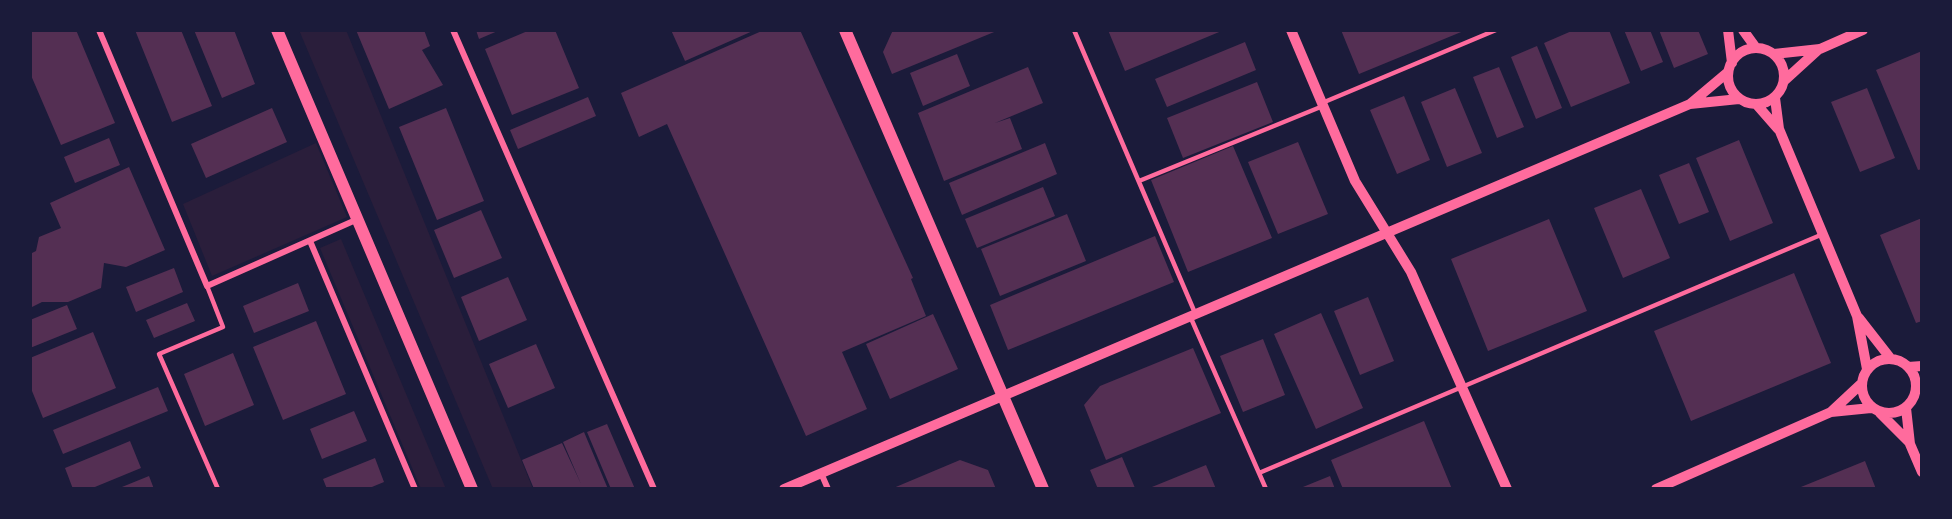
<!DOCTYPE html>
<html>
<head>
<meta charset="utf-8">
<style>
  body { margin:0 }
  #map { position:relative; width:1952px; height:519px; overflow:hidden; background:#1b1b3a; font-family:Roboto,sans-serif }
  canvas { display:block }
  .frame { position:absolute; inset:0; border:32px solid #1b1b3a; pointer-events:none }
</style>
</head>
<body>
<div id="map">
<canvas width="1952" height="519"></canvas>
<div class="frame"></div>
</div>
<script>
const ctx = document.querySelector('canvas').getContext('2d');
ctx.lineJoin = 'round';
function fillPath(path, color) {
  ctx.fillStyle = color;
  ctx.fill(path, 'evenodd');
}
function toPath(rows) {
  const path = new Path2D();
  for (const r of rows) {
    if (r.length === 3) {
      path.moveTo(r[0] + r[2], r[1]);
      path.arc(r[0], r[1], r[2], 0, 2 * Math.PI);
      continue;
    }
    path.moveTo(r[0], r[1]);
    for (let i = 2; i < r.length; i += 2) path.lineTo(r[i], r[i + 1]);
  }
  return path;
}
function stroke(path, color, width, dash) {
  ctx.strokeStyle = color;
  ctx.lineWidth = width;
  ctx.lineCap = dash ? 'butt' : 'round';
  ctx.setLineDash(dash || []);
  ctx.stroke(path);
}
fillPath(toPath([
  [299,30,346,30,533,489,493,489],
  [316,143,347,217,212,276,183,204],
  [341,239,446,489,421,489,320,248]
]), '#2a1e3b');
fillPath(toPath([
  [76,30,115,123,61,145,30,73,30,31],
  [135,30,181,30,212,106,172,122],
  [194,30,234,30,255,84,222,98],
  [356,30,424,30,430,46,422,50,443,85,389,109],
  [476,30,500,30,479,39],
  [530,30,555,30,579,88,512,115,485,49],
  [671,30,755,30,685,61],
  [764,30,800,30,913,278,911,279,926,316,842,352,867,409,806,436,667,124,639,137,621,93],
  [893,30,999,30,892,74,883,52],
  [1108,30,1224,30,1125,71],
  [1341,30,1466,30,1359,74],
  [1574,30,1609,30,1630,83,1571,107,1544,43],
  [1624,30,1650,30,1663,62,1641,71],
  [1659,30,1698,30,1708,54,1674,68],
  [1245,42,1256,70,1167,107,1155,79],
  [1537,46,1562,108,1536,119,1511,57],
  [1922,51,1922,169,1918,170,1876,70],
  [957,54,970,86,923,106,910,73],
  [1028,67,1043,103,995,123,1010,118,1022,149,944,181,918,113],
  [1499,67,1524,127,1497,138,1473,77],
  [1257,82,1273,122,1183,158,1167,118],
  [1455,88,1482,153,1447,167,1421,102],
  [1867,88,1895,158,1860,172,1831,102],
  [1404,96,1430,160,1397,174,1370,110],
  [588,97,596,116,518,149,510,130],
  [272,108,287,142,206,178,191,144],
  [446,108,484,201,437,220,399,127],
  [109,138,120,165,75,183,64,157],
  [1739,140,1773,223,1730,241,1696,158],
  [1298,142,1328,214,1278,234,1248,162],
  [1045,143,1057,174,962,215,949,183],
  [1233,146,1272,238,1188,272,1151,180],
  [1689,163,1709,212,1679,224,1659,175],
  [129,167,165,250,126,267,104,263,101,288,68,302,42,302,30,308,30,254,36,251,39,237,61,228,50,203],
  [1043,187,1055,216,977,248,965,219],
  [1641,189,1670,258,1623,278,1594,208],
  [481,210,502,258,454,278,434,230],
  [1067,214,1086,261,1000,296,981,249],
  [1922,218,1922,321,1916,323,1880,235],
  [1549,219,1587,311,1488,351,1451,259],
  [1155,236,1174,282,1008,350,990,305],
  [174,268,183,292,136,312,126,287],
  [1794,273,1831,363,1691,421,1654,331],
  [508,277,527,320,479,341,461,297],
  [298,283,309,311,254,333,243,306],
  [1368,297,1394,361,1360,375,1334,311],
  [187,303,195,321,154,338,146,320],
  [67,305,77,329,30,348,30,320],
  [1321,313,1363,408,1316,429,1274,334],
  [933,314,958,369,890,399,866,344],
  [316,321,346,394,283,420,253,347],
  [93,332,116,388,43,418,30,386,30,358],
  [1263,339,1285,395,1243,412,1220,356],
  [536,344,555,388,508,408,489,364],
  [1193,348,1221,413,1106,460,1084,405,1100,386],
  [233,353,254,405,205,426,184,374],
  [158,387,168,411,63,454,53,430],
  [354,411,367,441,322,459,310,429],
  [1424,421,1452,489,1343,489,1331,460],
  [607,424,635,489,611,489,587,432],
  [584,432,608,489,534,489,522,460,562,443,581,484,563,442],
  [130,441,141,468,90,489,73,489,65,468],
  [1122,457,1135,488,1098,489,1090,470],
  [375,458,384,482,367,489,327,489,323,479],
  [960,460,988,470,996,489,891,489],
  [1865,461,1876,489,1796,489],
  [1206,465,1216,489,1147,489],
  [149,476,154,489,117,489],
  [1330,476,1335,489,1298,489]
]), '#542f53');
stroke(toPath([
  [1074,30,1195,313],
  [1322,103,1496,30],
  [1139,181,1323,106],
  [207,286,223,327,159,354,218,489],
  [1190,316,1266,489],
  [1259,473,1823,234]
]), '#ff6b9d', 4.5);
stroke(toPath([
  [99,30,207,286,358,219],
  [453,30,654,489],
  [310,241,415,489],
  [821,473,828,489]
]), '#ff6b9d', 6);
stroke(toPath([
  [1291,30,1355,181,1411,272,1507,489],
  [1728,30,1732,63],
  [1743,30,1756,48],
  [1756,76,28],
  [1774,54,1820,49,1863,30],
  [1785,80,1819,49],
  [1775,98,1779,129,1857,316,1867,369],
  [1690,104,1739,99],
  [1757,105,1778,129],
  [1859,318,1891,359],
  [1889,386,27],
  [1908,367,1922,366],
  [1906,408,1910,444,1922,472],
  [1831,412,1871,408],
  [1880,413,1910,443],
  [784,489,1690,104,1728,72],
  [1656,489,1831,412,1861,384]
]), '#ff6b9d', 10);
stroke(toPath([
  [277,30,472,489],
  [845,30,1043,489]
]), '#ff6b9d', 12);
</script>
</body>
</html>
